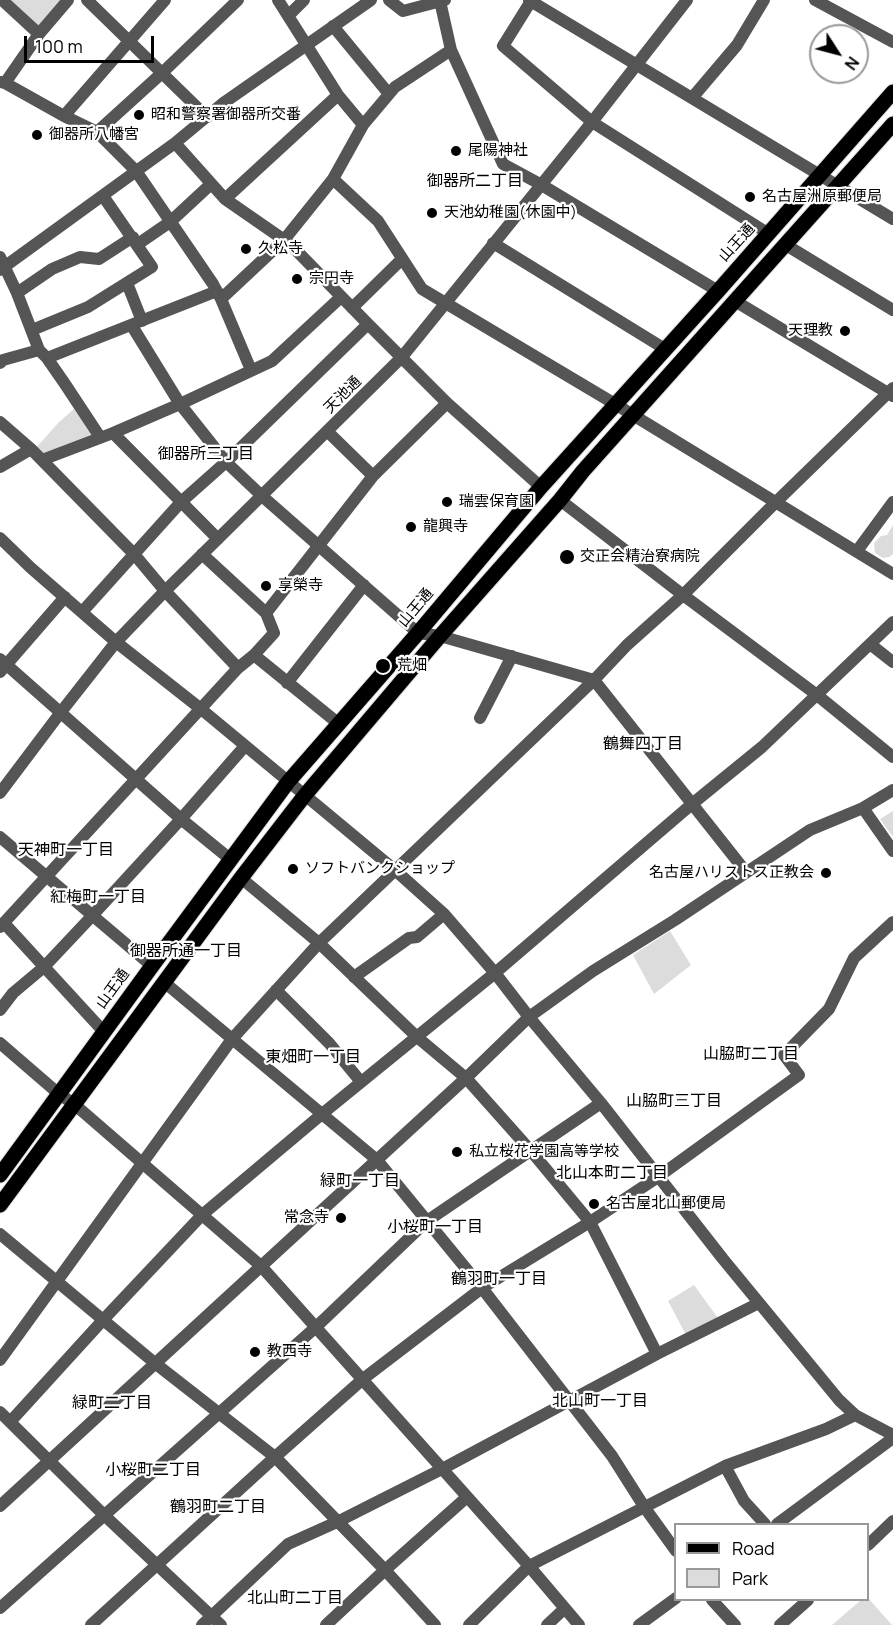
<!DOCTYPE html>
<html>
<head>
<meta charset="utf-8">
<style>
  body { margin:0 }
  #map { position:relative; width:893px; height:1625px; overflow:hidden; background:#fff; font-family:Manrope,sans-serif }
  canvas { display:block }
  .legend { position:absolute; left:674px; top:1523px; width:195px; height:78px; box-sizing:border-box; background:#fff; border:2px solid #999; margin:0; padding:8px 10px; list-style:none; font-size:18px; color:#000 }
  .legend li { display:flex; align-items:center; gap:12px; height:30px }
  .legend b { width:30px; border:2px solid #999 }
  .north { position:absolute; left:809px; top:24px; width:60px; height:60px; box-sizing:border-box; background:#fff; border:2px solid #999; border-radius:50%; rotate:126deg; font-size:16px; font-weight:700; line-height:24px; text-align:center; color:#000 }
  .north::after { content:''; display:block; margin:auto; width:21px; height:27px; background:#000; clip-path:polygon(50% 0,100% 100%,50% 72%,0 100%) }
  .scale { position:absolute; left:24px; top:36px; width:130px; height:27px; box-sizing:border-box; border:3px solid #000; border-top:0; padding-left:8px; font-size:18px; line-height:21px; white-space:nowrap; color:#000; -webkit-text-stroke:4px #fff; paint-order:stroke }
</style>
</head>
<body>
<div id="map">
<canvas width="893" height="1625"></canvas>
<ul class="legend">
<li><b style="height:8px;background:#000"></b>Road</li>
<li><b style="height:16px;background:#dcdcdc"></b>Park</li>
</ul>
<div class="north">N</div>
<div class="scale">100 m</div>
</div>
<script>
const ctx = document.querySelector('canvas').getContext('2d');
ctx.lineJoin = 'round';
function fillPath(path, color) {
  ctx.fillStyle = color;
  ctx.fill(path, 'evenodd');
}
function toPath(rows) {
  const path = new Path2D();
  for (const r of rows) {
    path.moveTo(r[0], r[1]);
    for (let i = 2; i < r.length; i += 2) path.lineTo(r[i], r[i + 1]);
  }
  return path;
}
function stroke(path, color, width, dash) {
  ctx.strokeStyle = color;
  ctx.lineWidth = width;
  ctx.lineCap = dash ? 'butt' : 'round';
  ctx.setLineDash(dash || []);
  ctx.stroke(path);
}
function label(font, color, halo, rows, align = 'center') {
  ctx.font = font + ' Manrope,"Noto Sans JP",sans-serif';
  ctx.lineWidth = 4.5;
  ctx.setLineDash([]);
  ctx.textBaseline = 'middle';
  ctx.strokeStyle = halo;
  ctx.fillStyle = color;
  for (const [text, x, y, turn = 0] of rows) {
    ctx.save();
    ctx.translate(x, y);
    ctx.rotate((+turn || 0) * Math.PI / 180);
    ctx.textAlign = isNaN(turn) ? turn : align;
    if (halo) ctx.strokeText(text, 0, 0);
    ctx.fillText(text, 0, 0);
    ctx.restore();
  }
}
fillPath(toPath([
  [11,0,63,0,39,26],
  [74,409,93,434,44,456,36,448,59,422],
  [893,525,893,554,889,557,883,558,875,553,874,543,881,536,887,535],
  [893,811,893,837,880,819],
  [670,931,691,965,654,994,633,955],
  [694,1285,718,1318,686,1335,668,1301],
  [868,1598,892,1625,832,1625,861,1600,868,1600]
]), '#dcdcdc');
const major = toPath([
  [0,1175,152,966,288,782,418,633,541,487,718,291,893,92],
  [0,1205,241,878,305,795,440,636,560,500,583,471,893,124]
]);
stroke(major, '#dbdbdb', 17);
stroke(toPath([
  [2,0,39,34],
  [87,0,207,117],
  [278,0,338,95,363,125],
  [389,0,403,11,445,0],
  [529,0,893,219],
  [815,0,893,42],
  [440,1,451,50,503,164,540,184,718,291],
  [531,1,503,46,592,122,769,234],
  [288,16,304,0],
  [333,26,389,94],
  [0,82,5,83,64,116,97,132,136,171,213,284,221,299,251,370],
  [5,83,39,34,68,0],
  [692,98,737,45,764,0],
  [64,116,165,0],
  [97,132,162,73,238,0],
  [175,143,225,199,290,244,368,324,447,403,541,487],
  [333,179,378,221,422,289,615,404,893,574],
  [225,199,338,95],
  [493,243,665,349],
  [138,244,170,222,211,184],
  [786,245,893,310],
  [0,257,17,293,39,350,47,358,65,384,100,437],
  [0,270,175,143,222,104,371,0],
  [127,283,142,321],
  [17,293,52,269,80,257,99,259,133,237],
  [221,299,284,240,333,179,363,125,395,87,451,50],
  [735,301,893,396],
  [352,308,402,259],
  [132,326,180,404,226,462,262,496,418,633,440,636,594,680,746,872],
  [32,330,88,307,152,267,103,196],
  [47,358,217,291],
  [0,363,3,360,39,350],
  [0,422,31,449,134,554,165,591,238,668],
  [327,431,373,476],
  [113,433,218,539],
  [42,460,113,433,180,404,272,361,341,297],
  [0,467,31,449],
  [560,500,683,595,817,695,893,757],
  [0,538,31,568,116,642,201,709,318,806,395,870,444,914,495,973,529,1017,601,1103,723,1259,839,1400,855,1415,893,1435],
  [857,551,893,502],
  [82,612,181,502,226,462,368,324],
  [266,613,373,476,447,403],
  [870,644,893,662],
  [254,655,339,724],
  [0,659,181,819,230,859],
  [0,672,65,597],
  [287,683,364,585],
  [480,718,512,656],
  [0,793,61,712,116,642,165,591,402,357,592,122,687,0],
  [863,808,893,851],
  [0,837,152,966],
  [241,878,319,943,417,1037,466,1078,531,1151,590,1222,657,1354],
  [4,923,104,1032],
  [0,927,238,668,254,655,274,633,266,613,202,554],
  [354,977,409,938,417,937,444,914],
  [164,982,377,1160,482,1288,612,1456,645,1508,676,1551],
  [276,990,329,1043,361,1082],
  [0,1010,13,993,44,967,92,916,181,819,245,746],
  [0,1043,59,1094,74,1104,261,1266,529,1566,579,1625],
  [0,1234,156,1364,275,1457,385,1570,435,1625],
  [0,1360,232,1039,319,943,594,680,627,645,683,595,776,502,893,388],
  [0,1412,104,1515,221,1625],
  [10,1422,103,1320,202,1215,322,1114,495,973,692,804,762,747,893,622],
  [725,1466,744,1501,765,1524],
  [0,1506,466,1078,529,1017,593,971,675,920,810,830,863,808,893,790],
  [777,1524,893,1438],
  [868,1545,893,1521],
  [712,1600,735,1625],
  [0,1608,316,1327,427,1221,601,1103],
  [91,1625,275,1457,363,1379,482,1288,590,1222,658,1177,799,1075,784,1055,829,1009,854,958,893,922],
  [202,1625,288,1544,337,1522,442,1469,657,1354,759,1303],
  [326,1625,385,1570,467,1497],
  [469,1625,529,1566,725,1466,826,1429,855,1415],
  [547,1625,564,1609],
  [639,1625,676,1598],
  [780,1625,808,1600]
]), '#555', 12);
stroke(major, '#000', 15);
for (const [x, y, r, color] of [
  [139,115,6,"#000"],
  [37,135,6,"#000"],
  [456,151,6,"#000"],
  [750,197,6,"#000"],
  [432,213,6,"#000"],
  [246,249,6,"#000"],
  [297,279,6,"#000"],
  [845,331,6,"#000"],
  [447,502,6,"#000"],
  [411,527,6,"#000"],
  [567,557,8,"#000"],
  [266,586,6,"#000"],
  [383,666,8,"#000"],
  [293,869,6,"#000"],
  [826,873,6,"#000"],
  [457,1152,6,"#000"],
  [594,1204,6,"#000"],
  [341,1218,6,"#000"],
  [255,1352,6,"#000"]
]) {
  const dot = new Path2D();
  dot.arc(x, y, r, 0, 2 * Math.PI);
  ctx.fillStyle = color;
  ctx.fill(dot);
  stroke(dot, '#fff', 2);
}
label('15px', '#000', '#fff', [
  ["昭和警察署御器所交番",151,115],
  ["御器所八幡宮",49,135],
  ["尾陽神社",468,151],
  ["名古屋洲原郵便局",762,197],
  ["天池幼稚園(休園中)",444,213],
  ["久松寺",258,249],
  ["宗円寺",309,279],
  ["天理教",833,331,"right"],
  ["瑞雲保育園",459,502],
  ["龍興寺",423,527],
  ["交正会精治寮病院",580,557],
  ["享榮寺",278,586],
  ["荒畑",397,666],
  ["ソフトバンクショップ",305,869],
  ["名古屋ハリストス正教会",814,873,"right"],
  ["私立桜花学園高等学校",469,1152],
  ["名古屋北山郵便局",606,1204],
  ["常念寺",329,1218,"right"],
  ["教西寺",267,1352]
], 'left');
label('15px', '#000', '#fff', [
  ["山王通",737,243,-48],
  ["天池通",343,395,-45],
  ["山王通",416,608,-50],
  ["山王通",113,989,-54]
]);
label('16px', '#000', '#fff', [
  ["御器所二丁目",475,182],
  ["御器所三丁目",206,455],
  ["鶴舞四丁目",643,745],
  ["天神町一丁目",66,851],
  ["紅梅町一丁目",98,898],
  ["御器所通一丁目",186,952],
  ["山脇町二丁目",751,1055],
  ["東畑町一丁目",313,1058],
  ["山脇町三丁目",674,1102],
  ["北山本町二丁目",612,1174],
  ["緑町一丁目",360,1182],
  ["小桜町一丁目",435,1228],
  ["鶴羽町一丁目",499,1280],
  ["北山町一丁目",600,1402],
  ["緑町二丁目",112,1404],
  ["小桜町二丁目",153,1471],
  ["鶴羽町二丁目",218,1508],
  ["北山町二丁目",295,1599]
]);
</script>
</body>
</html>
